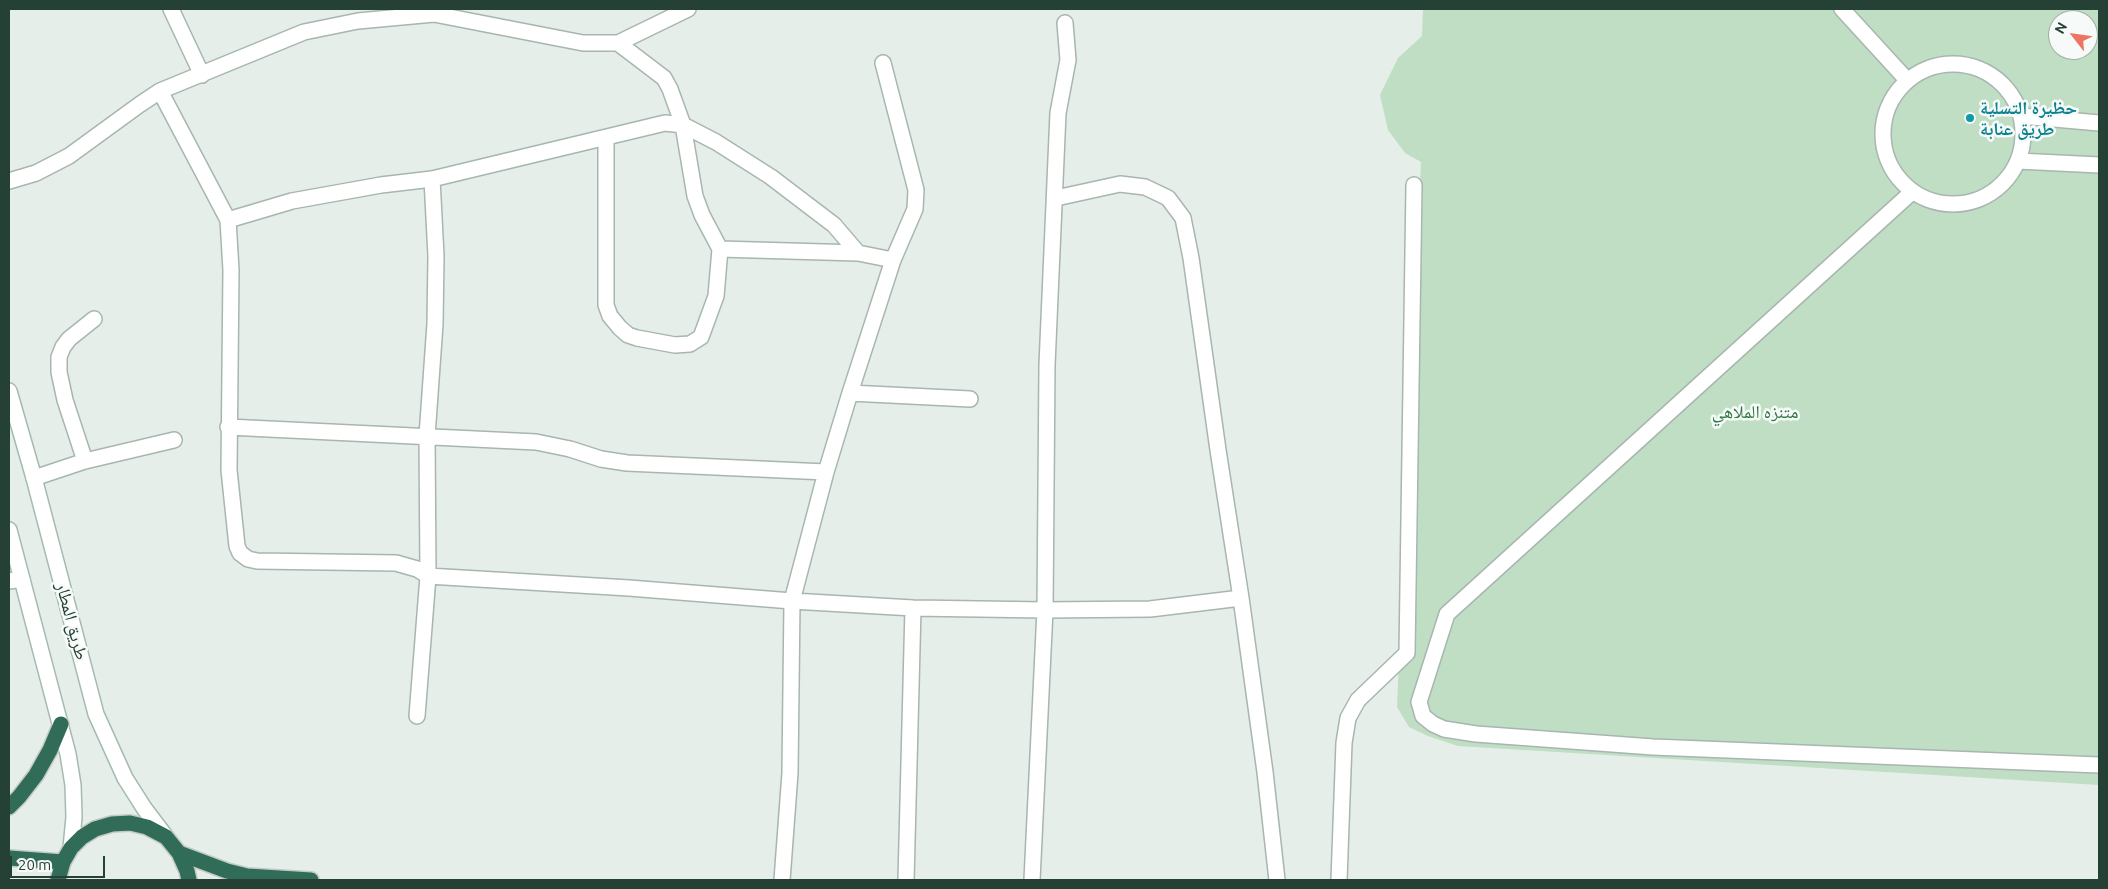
<!DOCTYPE html>
<html>
<head>
<meta charset="utf-8">
<style>
  body { margin:0 }
  #map { position:relative; width:2108px; height:889px; overflow:hidden; background:#e6eee9; font-family:Ubuntu,sans-serif }
  canvas { display:block }
  .frame { position:absolute; inset:0; border:10px solid #254035; pointer-events:none }
  .north { position:absolute; left:2048px; top:10px; width:50px; height:50px; box-sizing:border-box; background:#f6faf8; border:1px solid #a2b0aa; border-radius:50%; rotate:300deg; font-size:14px; font-weight:700; line-height:20px; text-align:center; color:#254035 }
  .north::after { content:''; display:block; margin:auto; width:18px; height:22px; background:#ee7463; clip-path:polygon(50% 0,100% 100%,50% 72%,0 100%) }
  .scale { position:absolute; left:10px; top:856px; width:95px; height:22px; box-sizing:border-box; border:2px solid #254035; border-top:0; padding-left:6px; font-size:15px; line-height:18px; white-space:nowrap; color:#254035; -webkit-text-stroke:4px #f6faf8; paint-order:stroke }
</style>
</head>
<body>
<div id="map">
<canvas width="2108" height="889"></canvas>
<div class="frame"></div>
<div class="north">N</div>
<div class="scale">20 m</div>
</div>
<script>
const ctx = document.querySelector('canvas').getContext('2d');
ctx.lineJoin = 'round';
function fillPath(path, color) {
  ctx.fillStyle = color;
  ctx.fill(path, 'evenodd');
}
function toPath(rows) {
  const path = new Path2D();
  for (const r of rows) {
    if (r.length === 3) {
      path.moveTo(r[0] + r[2], r[1]);
      path.arc(r[0], r[1], r[2], 0, 2 * Math.PI);
      continue;
    }
    path.moveTo(r[0], r[1]);
    for (let i = 2; i < r.length; i += 2) path.lineTo(r[i], r[i + 1]);
  }
  return path;
}
function stroke(path, color, width, dash) {
  ctx.strokeStyle = color;
  ctx.lineWidth = width;
  ctx.lineCap = dash ? 'butt' : 'round';
  ctx.setLineDash(dash || []);
  ctx.stroke(path);
}
function label(font, color, halo, rows, align = 'center') {
  ctx.font = font + ' Ubuntu,"Noto Naskh Arabic",sans-serif';
  ctx.lineWidth = 5;
  ctx.setLineDash([]);
  ctx.textBaseline = 'middle';
  ctx.strokeStyle = halo;
  ctx.fillStyle = color;
  for (const [text, x, y, turn = 0] of rows) {
    ctx.save();
    ctx.translate(x, y);
    ctx.rotate((+turn || 0) * Math.PI / 180);
    ctx.textAlign = isNaN(turn) ? turn : align;
    if (halo) ctx.strokeText(text, 0, 0);
    ctx.fillText(text, 0, 0);
    ctx.restore();
  }
}
fillPath(toPath([
  [1423,9,2099,9,2099,785,1458,746,1428,736,1409,727,1397,707,1421,162,1405,153,1388,130,1380,95,1398,58,1422,36],
  [2058,20,2088,20,2088,50,2058,50]
]), '#bfdec4');
const street = toPath([
  [171,9,202,75],
  [1842,9,1907,80],
  [618,43,664,78,670,89,683,125,695,196,702,215,720,249,858,253],
  [1953,134,70],
  [160,91,228,220,231,270,229,470,237,546,240,553,248,559,257,561,396,563,417,569,428,576,629,588,792,601,913,608,1045,610,1150,609,1241,598],
  [2021,116,2099,123],
  [606,138,606,305,610,316,620,328,628,335,637,338,675,345,690,344,701,337,716,296,720,249],
  [2018,161,2099,165],
  [9,181,36,173,69,156,139,105,160,91,304,32,358,21,434,14,583,43,618,43,688,9],
  [1912,192,1447,614,1419,702,1423,716,1433,724,1444,729,1476,734,1653,747,2099,765],
  [1056,198,1120,184,1145,187,1168,198,1183,218,1191,258,1218,450,1241,598,1265,772,1277,880],
  [228,220,292,201,381,185,432,179,665,123,683,125,716,142,771,177,834,225,858,253,893,260],
  [850,393,970,399],
  [228,427,536,442,570,449,601,459,627,463,826,472],
  [85,461,65,400,59,372,59,357,63,347,69,339,94,319],
  [34,478,85,461,174,440],
  [9,581,22,579],
  [417,716,428,576,427,436,435,324,436,256,432,179],
  [782,880,790,773,792,601,826,472,850,393,893,260,915,209,916,190,883,63],
  [906,880,913,608],
  [1032,880,1045,610,1047,365,1058,113,1068,60,1065,23],
  [1339,880,1344,743,1348,718,1358,700,1407,653,1414,185]
]);
const secondary = toPath([
  [9,391,34,478,96,714,125,778,144,808,166,837],
  [9,530,68,754,73,785,74,817,71,848]
]);
const highway = toPath([
  [9,807,19,797,36,775,50,750,61,724],
  [179,853,227,871,247,876,311,880],
  [9,858,63,862],
  [58,880,63,862,71,848,82,837,95,829,112,824,130,823,147,827,166,837,179,853,187,871,189,880]
]);
stroke(street, '#a8b6af', 18);
stroke(secondary, '#a4baaf', 18);
stroke(highway, '#c2cac6', 18);
stroke(street, '#fff', 15);
stroke(secondary, '#fff', 15);
stroke(highway, '#316c58', 15);
for (const [x, y, r, color] of [
  [1970,118,5,"#0f9aa8"]
]) {
  const dot = new Path2D();
  dot.arc(x, y, r, 0, 2 * Math.PI);
  ctx.fillStyle = color;
  ctx.fill(dot);
  stroke(dot, '#f6faf8', 2);
}
label('bold 18px', '#0d838f', '#f6faf8', [
  ["حظيرة التسلية",1980,108],
  ["طريق عنابة",1980,129]
], 'left');
label('18px', '#307642', '#f6faf8', [
  ["متنزه الملاهي",1755,412]
]);
label('18px', '#254035', '#f6faf8', [
  ["طريق المطار",72,621,75]
]);
</script>
</body>
</html>
